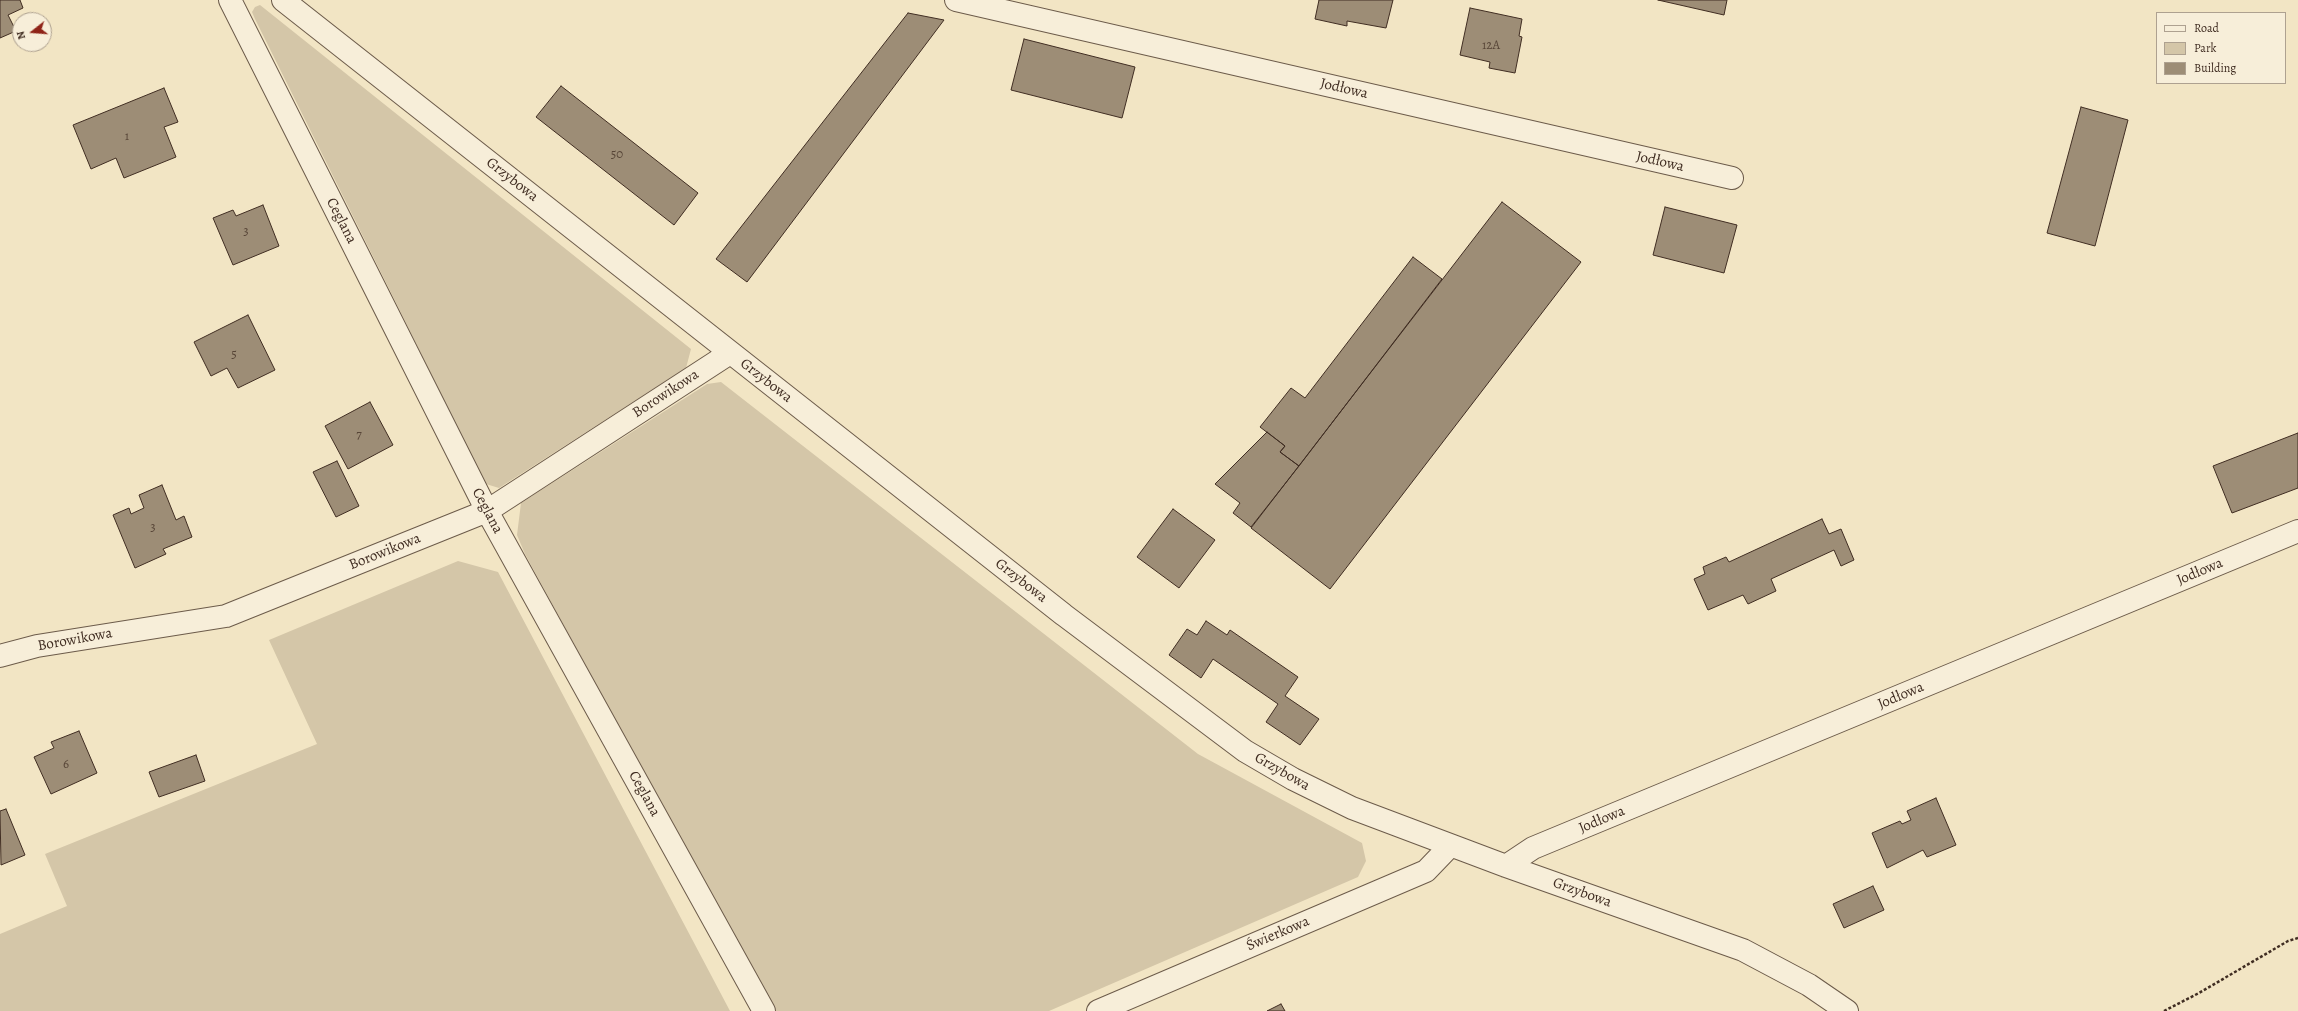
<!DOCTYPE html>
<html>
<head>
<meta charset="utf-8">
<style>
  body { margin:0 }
  #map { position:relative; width:2298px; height:1011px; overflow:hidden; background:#f2e5c4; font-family:Alegreya,serif }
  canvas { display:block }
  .legend { position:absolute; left:2156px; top:12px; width:130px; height:72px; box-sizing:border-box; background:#f7eed9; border:1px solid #aea190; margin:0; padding:5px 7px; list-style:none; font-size:12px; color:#402d22 }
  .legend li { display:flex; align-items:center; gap:8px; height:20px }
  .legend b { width:20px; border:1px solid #aea190 }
  .north { position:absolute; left:12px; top:12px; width:40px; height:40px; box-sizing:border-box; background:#f7eed9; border:1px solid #aea190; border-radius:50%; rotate:253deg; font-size:11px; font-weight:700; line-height:16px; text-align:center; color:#402d22 }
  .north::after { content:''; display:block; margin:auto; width:14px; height:18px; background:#8f2418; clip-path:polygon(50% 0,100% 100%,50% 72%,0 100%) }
</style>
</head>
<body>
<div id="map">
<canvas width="2298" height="1011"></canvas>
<ul class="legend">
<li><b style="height:5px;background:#f7eed9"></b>Road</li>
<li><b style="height:11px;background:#d4c6a8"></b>Park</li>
<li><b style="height:11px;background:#9d8d76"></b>Building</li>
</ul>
<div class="north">N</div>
</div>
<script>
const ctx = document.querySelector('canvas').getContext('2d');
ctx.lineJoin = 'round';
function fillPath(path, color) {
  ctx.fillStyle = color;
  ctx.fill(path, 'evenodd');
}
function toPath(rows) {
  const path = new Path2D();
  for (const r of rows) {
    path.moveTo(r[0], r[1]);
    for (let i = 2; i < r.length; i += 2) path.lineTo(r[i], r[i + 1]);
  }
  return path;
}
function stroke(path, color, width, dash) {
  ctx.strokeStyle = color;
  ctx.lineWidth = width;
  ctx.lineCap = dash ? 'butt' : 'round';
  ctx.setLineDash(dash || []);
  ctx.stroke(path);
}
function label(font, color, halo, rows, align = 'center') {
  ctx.font = font + ' Alegreya,serif';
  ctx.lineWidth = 3.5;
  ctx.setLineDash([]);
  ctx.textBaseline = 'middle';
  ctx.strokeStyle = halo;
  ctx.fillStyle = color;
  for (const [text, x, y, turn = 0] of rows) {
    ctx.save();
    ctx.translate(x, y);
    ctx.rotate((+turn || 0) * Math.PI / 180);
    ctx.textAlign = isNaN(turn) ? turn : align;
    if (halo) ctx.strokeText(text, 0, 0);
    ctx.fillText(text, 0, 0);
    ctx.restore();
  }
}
fillPath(toPath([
  [260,5,691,349,686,368,499,488,486,484,255,19,252,12,255,7],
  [721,382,1198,754,1362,843,1366,861,1358,877,1049,1011,773,1011,525,554,517,535,521,503,707,384],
  [458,561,498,572,730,1011,0,1011,0,934,67,906,45,854,317,744,269,640]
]), '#d4c6a8');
const building = toPath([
  [0,0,20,0,23,8,8,15,16,31,0,38,0,0],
  [1319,0,1393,0,1386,28,1347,21,1347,26,1315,19,1319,0],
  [1658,0,1727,0,1724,15,1658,0],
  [1470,8,1522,19,1519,36,1522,37,1515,73,1489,68,1490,62,1460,55,1470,8],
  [908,13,944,20,747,282,716,259,908,13],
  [1024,39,1135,67,1122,118,1011,90,1024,39],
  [561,86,698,193,674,225,536,117,561,86],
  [164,88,178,122,164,127,176,157,124,178,116,158,91,169,73,125,164,88],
  [2081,107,2128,120,2095,246,2047,233,2081,107],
  [1502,202,1581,262,1330,589,1251,528,1502,202],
  [263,205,279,246,233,265,213,218,233,210,236,216,263,205],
  [1665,207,1737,225,1724,273,1653,255,1665,207],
  [1413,257,1442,279,1299,466,1280,452,1285,446,1260,427,1291,388,1305,398,1413,257],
  [248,315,275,370,238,388,227,368,211,376,194,342,248,315],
  [370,402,393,445,348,469,325,426,370,402],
  [1267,432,1285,446,1280,452,1299,466,1251,527,1233,513,1240,503,1215,484,1267,432],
  [2298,433,2298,488,2232,513,2213,466,2298,433],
  [337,461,359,506,336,517,313,472,337,461],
  [162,485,176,520,184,516,192,537,163,549,166,554,135,568,113,515,129,508,131,514,144,508,139,495,162,485],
  [1173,509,1215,540,1179,588,1137,557,1173,509],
  [1822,519,1829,534,1841,529,1854,560,1841,566,1834,550,1771,579,1776,591,1748,604,1743,595,1708,610,1694,579,1705,574,1703,567,1726,557,1729,562,1822,519],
  [1206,621,1227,635,1230,630,1298,677,1285,696,1319,719,1300,745,1266,722,1278,704,1213,659,1201,678,1169,655,1187,629,1197,635,1206,621],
  [79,731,97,773,51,794,34,757,54,748,51,742,79,731],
  [196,755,205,781,159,797,149,772,196,755],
  [1936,798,1956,845,1927,857,1923,850,1887,868,1872,833,1900,821,1902,824,1911,820,1907,811,1936,798],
  [6,809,25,855,1,865,0,811,6,809],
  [1873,886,1884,910,1844,928,1833,904,1873,886],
  [1281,1004,1285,1011,1267,1011,1281,1004]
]);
fillPath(building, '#9d8d76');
stroke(building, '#402d22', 1);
const street = toPath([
  [230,0,487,511,764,1011],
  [283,0,1064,615,1245,751,1293,779,1352,808,1506,866,1743,950,1809,985,1847,1011],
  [956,0,1732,178],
  [0,656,37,646,226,616,487,511,730,353],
  [1506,866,1533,848,2298,531],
  [1098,1011,1426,871,1450,846]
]);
stroke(street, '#6c5b4a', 24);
stroke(toPath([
  [2164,1011,2199,993,2288,941,2298,938]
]), '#402d22', 2.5, [3, 2]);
stroke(street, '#f7eed9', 22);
label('13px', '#574537', null, [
  ["12A",1491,46],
  ["1",127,137],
  ["50",617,155],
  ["3",246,232],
  ["5",234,355],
  ["7",359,435],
  ["3",153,528],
  ["6",66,765]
]);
label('15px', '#402d22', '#f7eed9', [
  ["Jodłowa",1344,89,13],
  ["Jodłowa",1660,162,13],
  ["Grzybowa",512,180,38],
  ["Ceglana",341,221,63],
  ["Grzybowa",766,381,38],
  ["Borowikowa",666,394,-33],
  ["Ceglana",487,511,62],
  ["Borowikowa",385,552,-22],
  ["Jodłowa",2200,572,-23],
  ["Grzybowa",1021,581,38],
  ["Borowikowa",75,640,-10],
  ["Jodłowa",1901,696,-23],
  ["Grzybowa",1282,772,30],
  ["Ceglana",644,794,61],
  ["Jodłowa",1602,820,-23],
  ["Grzybowa",1582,893,20],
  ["Świerkowa",1278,934,-23]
]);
</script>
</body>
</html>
